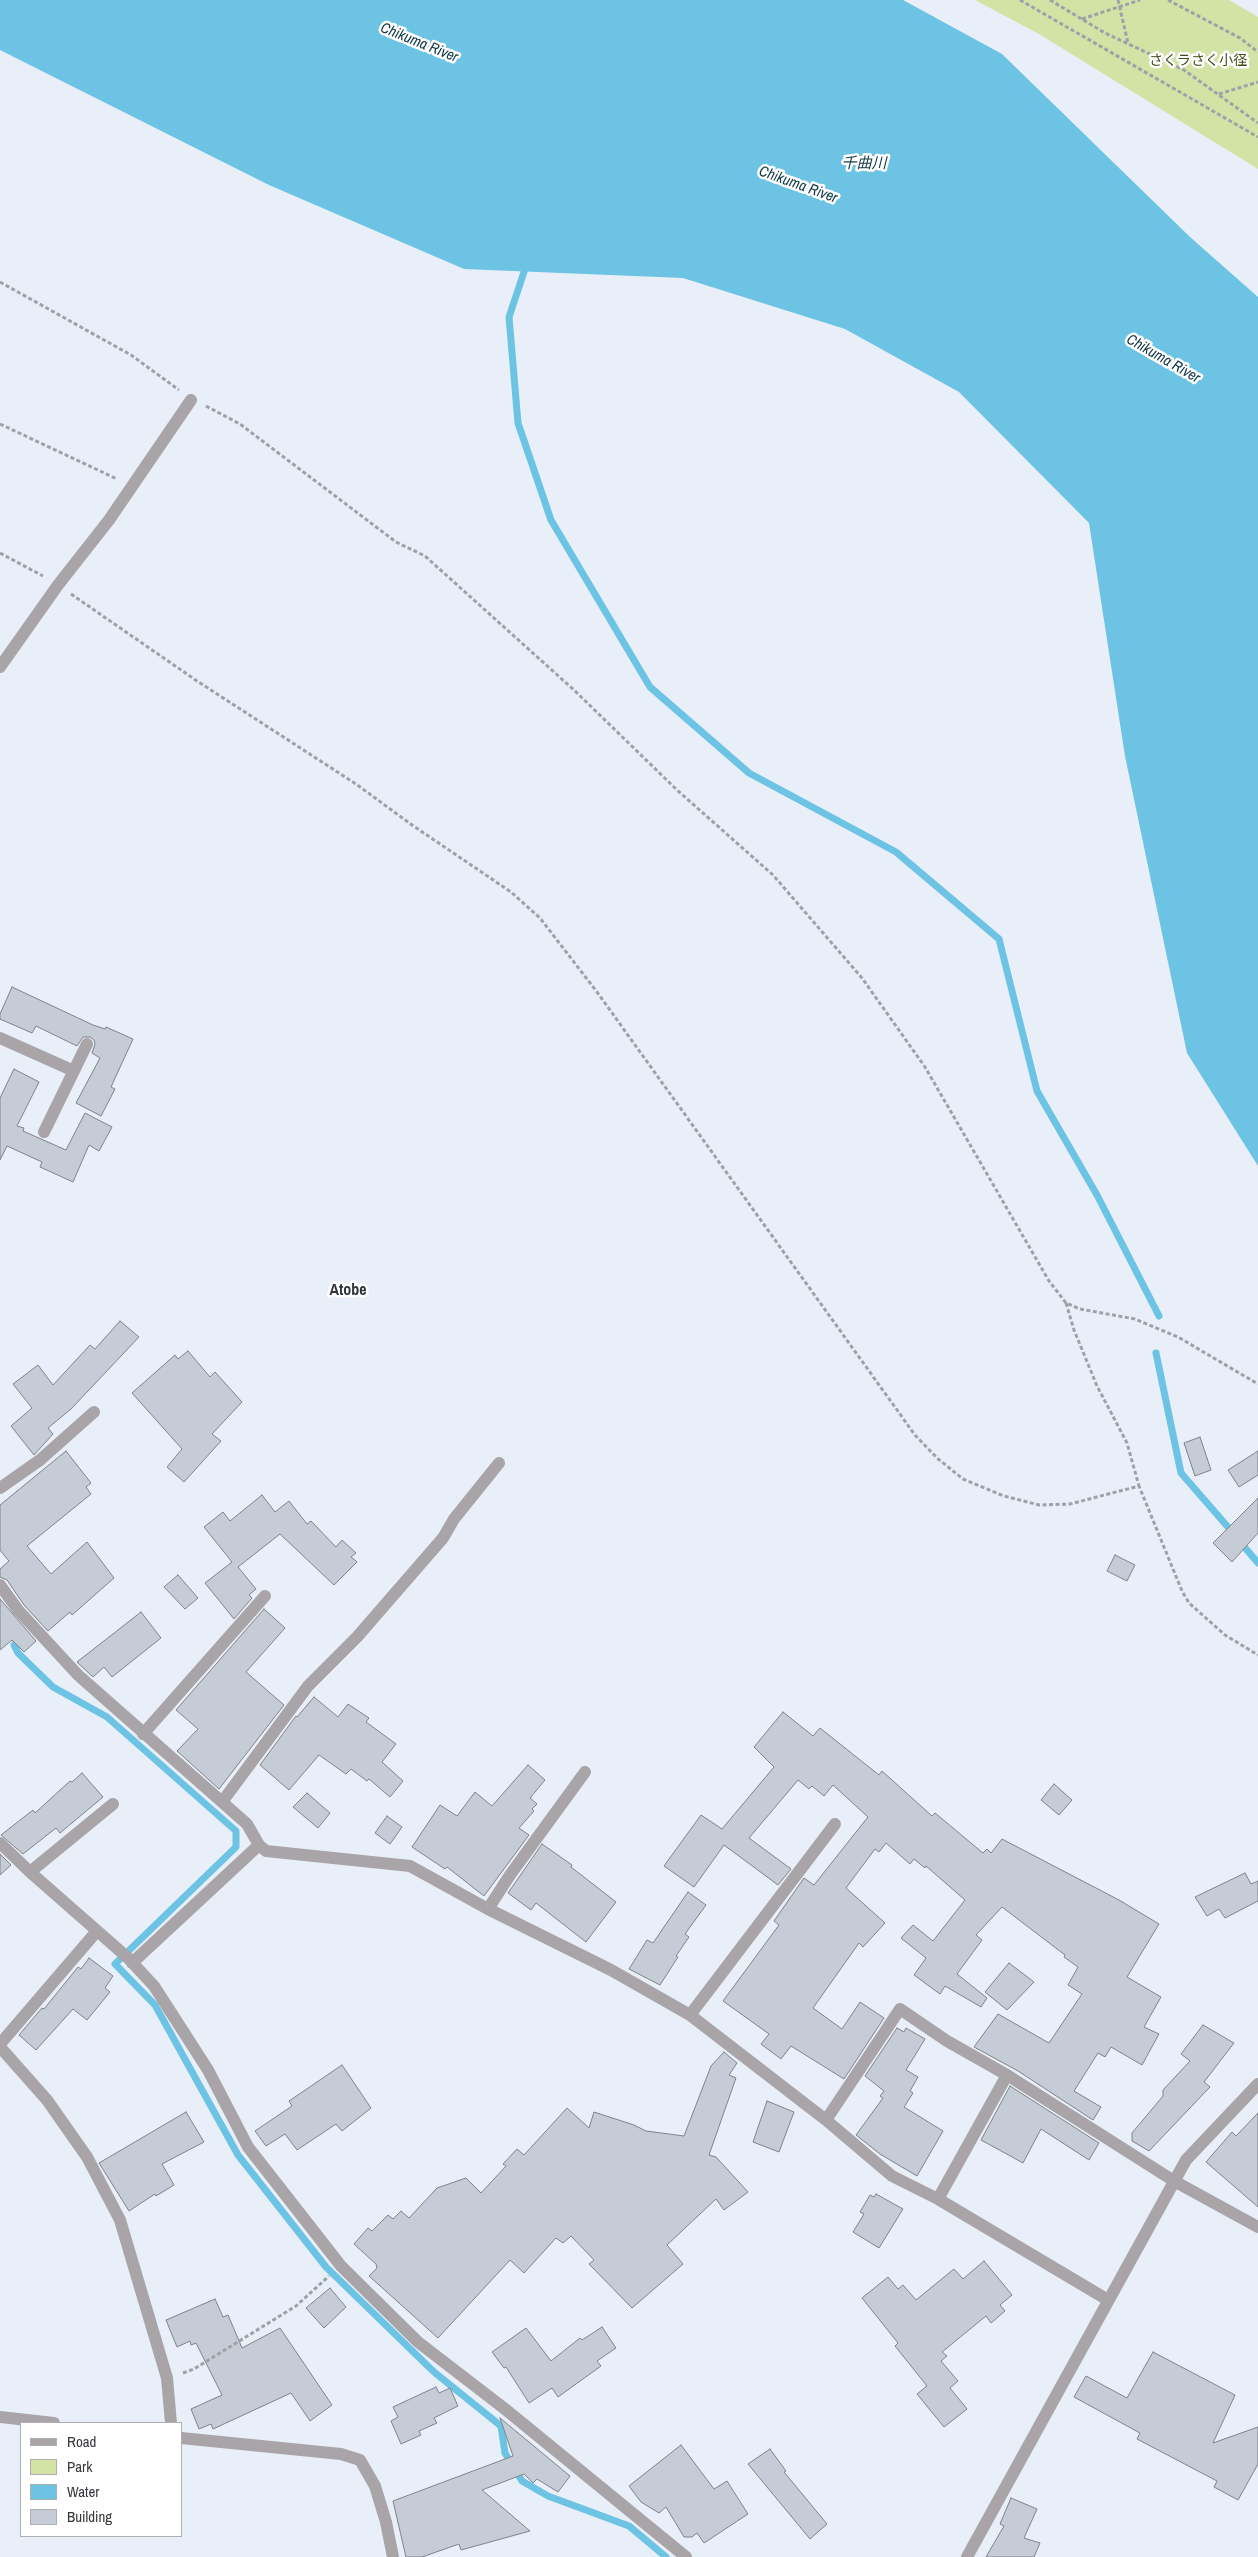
<!DOCTYPE html>
<html>
<head>
<meta charset="utf-8">
<style>
  body { margin:0 }
  #map { position:relative; width:1258px; height:2557px; overflow:hidden; background:#e9eff8; font-family:"Archivo Narrow",sans-serif }
  canvas { display:block }
  .legend { position:absolute; left:20px; top:2422px; width:162px; height:115px; box-sizing:border-box; background:#fff; border:1px solid #afafb1; margin:0; padding:6px 9px; list-style:none; font-size:15px; color:#36383c }
  .legend li { display:flex; align-items:center; gap:10px; height:25px }
  .legend b { width:25px; border:1px solid #afafb1 }
</style>
</head>
<body>
<div id="map">
<canvas width="1258" height="2557"></canvas>
<ul class="legend">
<li><b style="height:6px;background:#a8a4a7"></b>Road</li>
<li><b style="height:14px;background:#d3e2a5"></b>Park</li>
<li><b style="height:14px;background:#6cc3e4"></b>Water</li>
<li><b style="height:14px;background:#c6ccd5"></b>Building</li>
</ul>
</div>
<script>
const ctx = document.querySelector('canvas').getContext('2d');
ctx.lineJoin = 'round';
function fillPath(path, color) {
  ctx.fillStyle = color;
  ctx.fill(path, 'evenodd');
}
function toPath(rows) {
  const path = new Path2D();
  for (const r of rows) {
    path.moveTo(r[0], r[1]);
    for (let i = 2; i < r.length; i += 2) path.lineTo(r[i], r[i + 1]);
  }
  return path;
}
function stroke(path, color, width, dash) {
  ctx.strokeStyle = color;
  ctx.lineWidth = width;
  ctx.lineCap = dash ? 'butt' : 'round';
  ctx.setLineDash(dash || []);
  ctx.stroke(path);
}
function label(font, color, halo, rows, align = 'center') {
  ctx.font = font + ' "Archivo Narrow","Noto Sans JP",sans-serif';
  ctx.lineWidth = 5;
  ctx.setLineDash([]);
  ctx.textBaseline = 'middle';
  ctx.strokeStyle = halo;
  ctx.fillStyle = color;
  for (const [text, x, y, turn = 0] of rows) {
    ctx.save();
    ctx.translate(x, y);
    ctx.rotate((+turn || 0) * Math.PI / 180);
    ctx.textAlign = isNaN(turn) ? turn : align;
    if (halo) ctx.strokeText(text, 0, 0);
    ctx.fillText(text, 0, 0);
    ctx.restore();
  }
}
fillPath(toPath([
  [975,0,1229,0,1258,17,1258,169,1039,34]
]), '#d3e2a5');
fillPath(toPath([
  [0,0,903,0,1002,54,1190,237,1258,297,1258,1166,1187,1053,1125,756,1089,523,959,392,845,329,683,278,464,269,269,185,0,50]
]), '#6cc3e4');
stroke(toPath([
  [527,263,509,317,518,423,551,520,650,687,749,773,896,852,999,939,1037,1091,1097,1195,1159,1316],
  [1156,1353,1181,1473,1234,1534],
  [1240,1542,1258,1563],
  [22,1637,14,1645,18,1653,53,1687,107,1717,236,1831,236,1847,115,1964,155,2005,238,2155,326,2267,434,2372,501,2426,505,2453,522,2481,548,2496,629,2526,666,2557]
]), '#6cc3e4', 7);
const building = toPath([
  [12,987,93,1025,105,1029,106,1027,133,1039,111,1087,115,1089,101,1116,76,1103,100,1058,92,1053,95,1044,94,1040,90,1037,83,1037,77,1046,36,1026,32,1033,0,1019,0,1014,12,987],
  [14,1069,39,1082,17,1126,24,1128,23,1131,66,1150,85,1113,112,1127,99,1151,89,1145,73,1182,40,1167,42,1162,7,1146,0,1160,0,1098,14,1069],
  [120,1321,139,1337,71,1409,48,1428,53,1434,34,1455,11,1426,32,1408,13,1384,38,1365,53,1385,90,1345,95,1349,120,1321],
  [188,1351,210,1377,215,1372,242,1402,212,1434,221,1441,184,1482,167,1467,182,1449,132,1393,175,1355,178,1359,188,1351],
  [1200,1437,1211,1470,1195,1476,1184,1443,1200,1437],
  [66,1451,91,1483,86,1487,91,1494,27,1546,51,1574,87,1542,114,1578,72,1615,70,1612,48,1631,24,1605,7,1580,0,1577,0,1569,9,1561,0,1550,0,1505,66,1451],
  [1258,1451,1258,1475,1239,1487,1228,1470,1258,1451],
  [262,1495,275,1512,289,1501,307,1524,311,1521,336,1547,342,1540,356,1553,351,1557,357,1562,334,1585,280,1534,238,1567,256,1589,249,1595,252,1598,234,1619,205,1583,232,1562,204,1527,223,1512,230,1521,262,1495],
  [1258,1498,1258,1533,1232,1562,1213,1543,1258,1498],
  [1115,1555,1135,1565,1127,1581,1107,1571,1115,1555],
  [178,1575,198,1598,185,1609,164,1587,178,1575],
  [0,1599,36,1641,24,1652,12,1640,0,1650,0,1599],
  [264,1609,285,1628,246,1672,284,1705,219,1789,177,1751,198,1729,176,1710,264,1609],
  [141,1612,161,1638,112,1677,104,1667,93,1677,77,1662,141,1612],
  [314,1697,338,1717,348,1704,369,1718,366,1722,396,1744,382,1762,403,1781,390,1797,369,1779,367,1781,351,1769,346,1774,319,1755,289,1790,260,1765,296,1716,297,1717,314,1697],
  [783,1712,813,1736,820,1728,879,1775,882,1771,932,1816,935,1813,983,1853,987,1849,991,1853,1002,1839,1119,1900,1159,1924,1127,1977,1161,1997,1144,2027,1159,2034,1142,2065,1111,2047,1105,2057,1098,2053,1074,2091,1101,2107,1093,2120,1018,2071,974,2047,998,2014,1049,2043,1082,1994,1068,1985,1078,1967,1064,1957,1065,1955,1002,1907,976,1935,982,1940,957,1974,987,1998,981,2007,945,1986,940,1994,914,1975,926,1958,901,1938,913,1925,933,1941,965,1900,926,1866,925,1868,914,1859,910,1864,886,1843,879,1852,875,1849,846,1888,885,1923,863,1947,859,1943,813,2008,842,2029,860,2002,884,2018,844,2079,791,2046,781,2059,761,2044,769,2034,723,2001,779,1925,774,1921,804,1878,814,1885,868,1817,833,1785,824,1796,812,1786,809,1789,798,1780,749,1838,791,1869,778,1885,724,1845,694,1887,664,1866,701,1815,722,1829,774,1767,754,1747,783,1712],
  [528,1765,545,1780,530,1798,537,1804,532,1809,534,1811,519,1828,529,1835,484,1896,447,1867,445,1869,412,1847,440,1805,457,1816,475,1792,492,1806,528,1765],
  [82,1773,103,1797,60,1833,56,1828,23,1854,1,1835,33,1810,35,1813,70,1781,72,1782,82,1773],
  [1054,1784,1072,1800,1059,1815,1041,1800,1054,1784],
  [307,1793,330,1813,318,1828,293,1807,307,1793],
  [387,1816,402,1827,390,1844,375,1833,387,1816],
  [542,1844,572,1865,571,1867,616,1902,586,1942,536,1903,531,1910,508,1893,542,1844],
  [0,1854,11,1865,0,1875,0,1854],
  [1245,1873,1251,1884,1258,1881,1258,1901,1225,1918,1219,1909,1207,1916,1195,1897,1245,1873],
  [688,1892,706,1905,685,1934,689,1937,676,1956,678,1957,660,1985,629,1969,647,1940,653,1943,688,1892],
  [89,1958,113,1976,105,1988,110,1992,87,2020,73,2009,36,2050,19,2035,42,2008,44,2009,78,1967,81,1969,89,1958],
  [1009,1963,1034,1982,1007,2010,985,1992,1009,1963],
  [1203,2025,1234,2043,1204,2082,1210,2087,1149,2151,1132,2141,1132,2133,1163,2096,1163,2090,1190,2061,1181,2054,1203,2025],
  [897,2028,904,2032,906,2028,925,2039,906,2070,918,2077,910,2091,913,2093,904,2107,943,2131,917,2176,880,2154,856,2135,883,2098,880,2096,884,2091,865,2076,897,2028],
  [724,2052,737,2063,729,2075,736,2078,709,2155,716,2157,748,2192,724,2210,716,2199,667,2245,683,2264,632,2308,589,2264,594,2260,571,2236,563,2243,556,2238,524,2273,510,2260,438,2338,369,2276,377,2268,376,2264,354,2244,368,2228,372,2231,388,2215,393,2219,401,2211,409,2218,437,2188,466,2178,481,2193,506,2166,503,2164,517,2149,524,2155,567,2108,589,2128,594,2112,634,2125,646,2131,684,2136,711,2066,724,2052],
  [342,2065,371,2108,342,2131,336,2124,297,2150,285,2134,266,2146,255,2131,292,2106,289,2101,342,2065],
  [1010,2086,1099,2143,1089,2160,1041,2129,1023,2163,981,2140,1010,2086],
  [767,2101,794,2112,779,2152,753,2142,767,2101],
  [186,2112,204,2142,162,2164,174,2185,156,2196,155,2194,129,2211,99,2163,186,2112],
  [1258,2113,1258,2207,1206,2162,1232,2132,1236,2136,1258,2113],
  [876,2194,903,2209,879,2248,853,2232,864,2214,860,2212,870,2195,874,2197,876,2194],
  [984,2261,1012,2295,1000,2305,1005,2311,991,2323,986,2316,942,2352,947,2356,941,2361,958,2381,950,2388,967,2409,944,2427,917,2394,927,2386,895,2346,898,2343,862,2298,888,2277,898,2289,903,2285,916,2300,954,2269,963,2279,984,2261],
  [330,2288,346,2307,324,2328,306,2308,330,2288],
  [215,2299,223,2317,228,2315,242,2348,280,2328,332,2405,310,2421,291,2393,213,2429,211,2424,199,2429,191,2409,222,2395,196,2343,191,2345,190,2341,177,2347,166,2320,215,2299],
  [602,2327,616,2348,597,2361,601,2366,558,2397,552,2388,529,2403,506,2367,504,2368,492,2352,526,2328,551,2361,580,2338,582,2340,602,2327],
  [1153,2352,1235,2395,1213,2443,1258,2427,1258,2464,1238,2500,1214,2487,1217,2481,1137,2439,1140,2433,1074,2397,1086,2376,1127,2398,1153,2352],
  [436,2387,439,2393,450,2388,458,2406,434,2418,437,2423,419,2431,421,2435,401,2444,391,2421,398,2417,393,2407,436,2387],
  [500,2418,570,2476,558,2492,537,2479,533,2483,524,2474,482,2490,530,2531,461,2550,459,2544,422,2557,406,2557,393,2501,513,2456,500,2418],
  [681,2445,714,2489,727,2481,748,2514,704,2543,697,2533,692,2537,684,2537,666,2507,659,2513,641,2502,629,2486,681,2445],
  [770,2449,786,2471,784,2472,827,2524,810,2539,748,2464,770,2449],
  [1011,2498,1037,2509,1024,2538,1040,2543,1034,2557,986,2557,1004,2526,1000,2524,1011,2498]
]);
fillPath(building, '#c6ccd5');
stroke(building, '#7d828b', 1);
stroke(toPath([
  [1020,0,1258,137],
  [1050,0,1105,33,1184,70,1258,123],
  [1118,0,1128,43],
  [1168,0,1240,38,1258,52],
  [1082,19,1140,0],
  [1219,94,1258,82],
  [0,282,131,355,179,390],
  [206,406,240,424,396,542,425,556,574,690,677,790,773,875,862,978,925,1067,1049,1281,1066,1303,1080,1309,1135,1319,1178,1337,1258,1384],
  [0,424,117,479],
  [0,553,43,576],
  [71,594,197,681,356,784,412,825,511,892,540,918,597,992,915,1435,937,1458,963,1479,1004,1496,1039,1505,1070,1504,1139,1486,1182,1591,1189,1603,1225,1635,1258,1655],
  [1066,1303,1074,1330,1097,1386,1127,1443,1139,1486],
  [183,2373,194,2369,296,2306,329,2276]
]), '#9da2a8', 3, [4, 2.5]);
stroke(toPath([
  [0,667,58,585,109,520,191,400],
  [0,1038,74,1071],
  [44,1132,87,1044],
  [0,1488,40,1460,94,1412],
  [0,1585,18,1610,78,1675,247,1824,259,1845,266,1851,410,1866,488,1909,611,1970,690,2015,826,2120,892,2176,938,2199,1108,2300],
  [143,1734,265,1596],
  [222,1802,308,1686,357,1637,443,1538,454,1519,499,1463],
  [0,1843,30,1872,128,1958,154,1986,208,2070,248,2147,341,2266,418,2342,505,2409,686,2557],
  [30,1872,113,1804],
  [488,1909,510,1875,585,1772],
  [132,1963,259,1845],
  [690,2015,835,1824],
  [0,2044,97,1931],
  [0,2047,47,2100,87,2157,120,2220,167,2378,171,2423],
  [826,2120,900,2009,947,2041,1007,2075,1174,2181,1258,2227],
  [938,2199,1007,2075],
  [0,2417,54,2423],
  [181,2438,341,2454,360,2460,375,2486,386,2522,393,2557],
  [967,2557,1186,2160,1258,2084]
]), '#a8a4a7', 12);
label('14px', '#414c17', '#fff', [
  ["さくラさく小径",1198,61]
]);
label('italic 15px', '#113947', '#fff', [
  ["Chikuma River",419,43,22],
  ["千曲川",864,164],
  ["Chikuma River",798,185,20],
  ["Chikuma River",1163,359,30]
]);
label('bold 16px', '#2e333a', '#fff', [
  ["Atobe",348,1291]
]);
</script>
</body>
</html>
